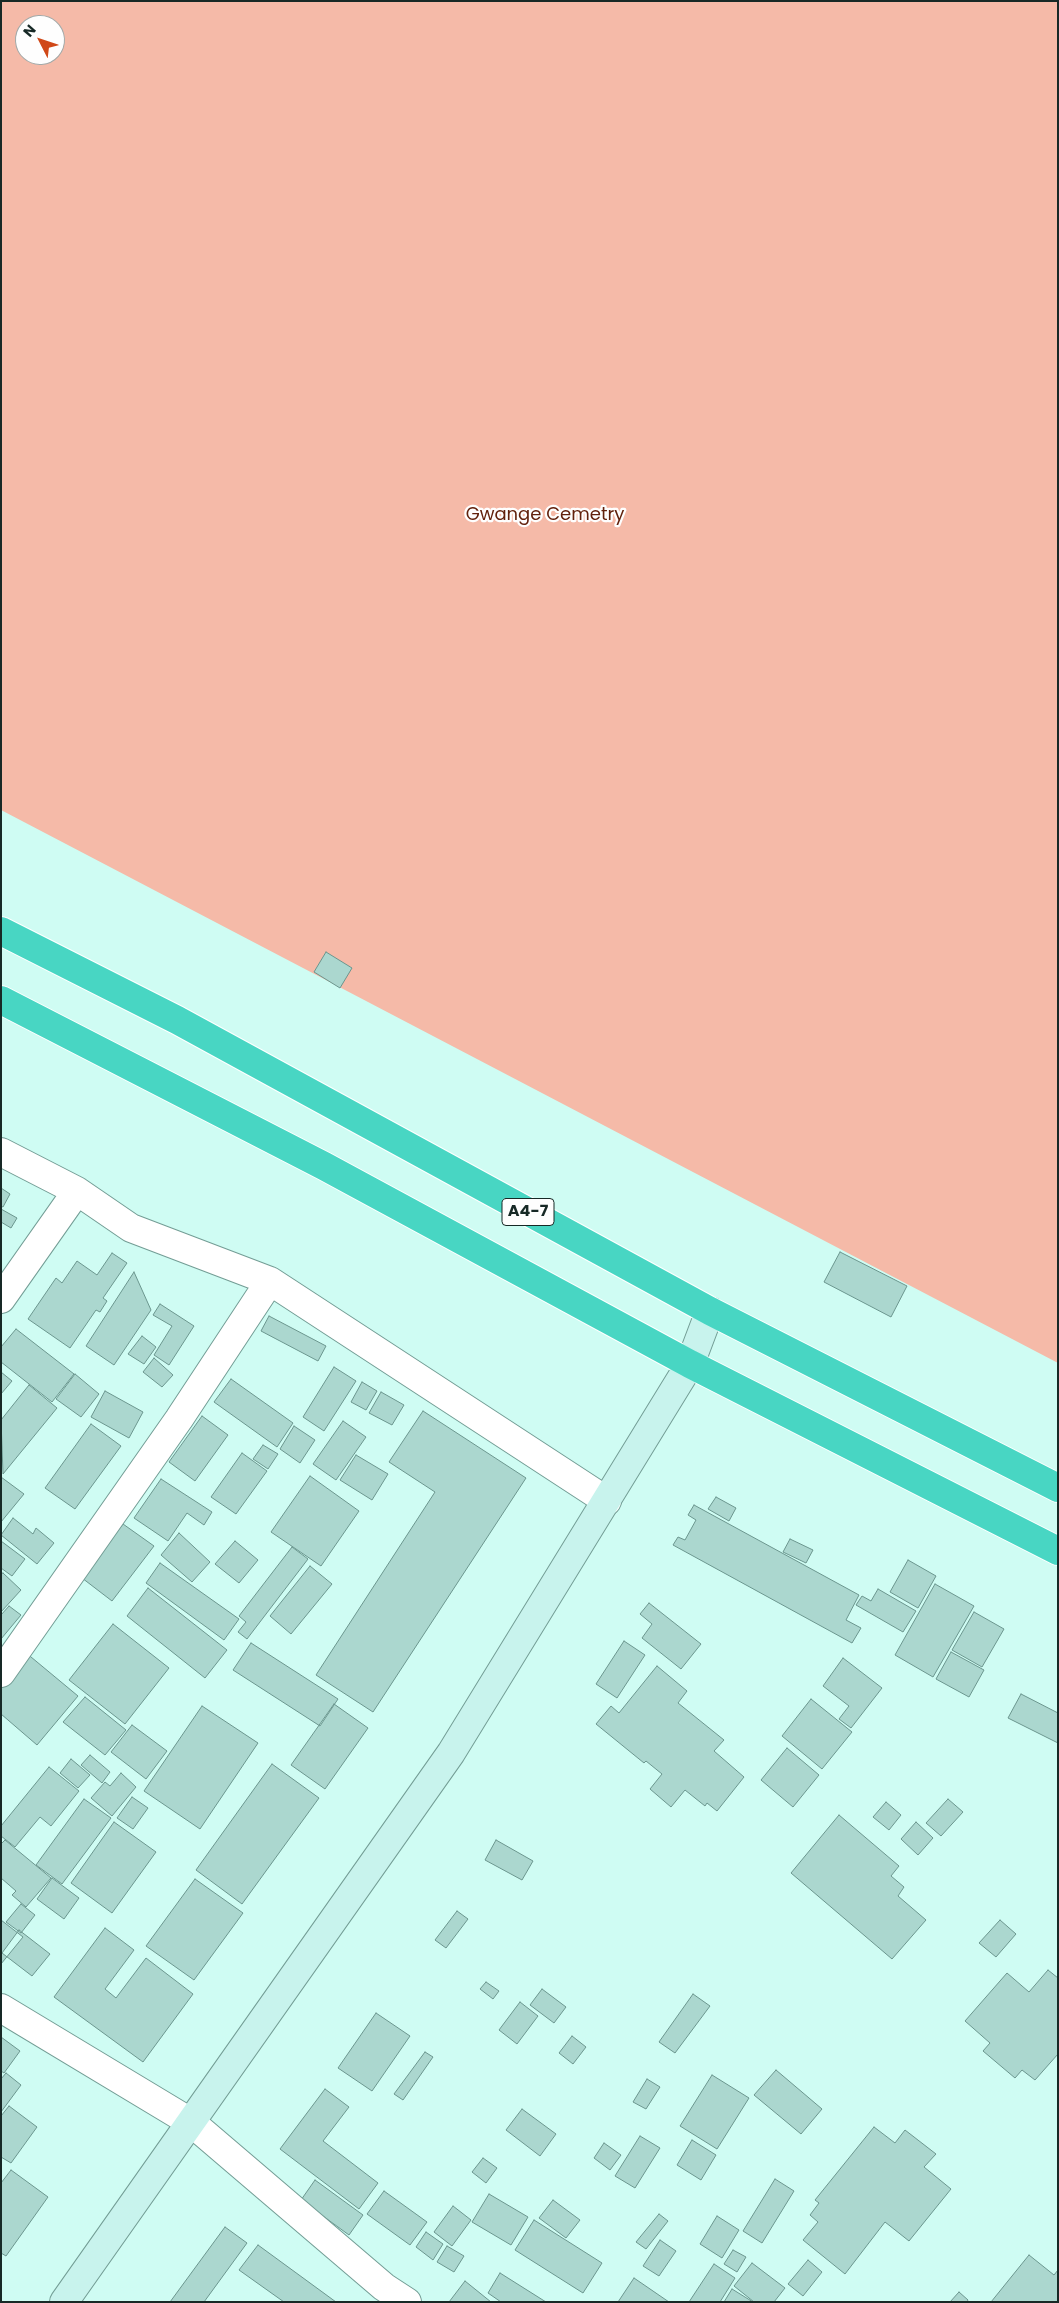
<!DOCTYPE html>
<html>
<head>
<meta charset="utf-8">
<style>
  body { margin:0 }
  #map { position:relative; width:1059px; height:2303px; overflow:hidden; background:#cffcf3; font-family:Poppins,sans-serif }
  canvas { display:block }
  .frame { position:absolute; inset:0; border:2px solid #172926; pointer-events:none }
  .north { position:absolute; left:15px; top:15px; width:50px; height:50px; box-sizing:border-box; background:#fefefe; border:1px solid #a2a9a8; border-radius:50%; rotate:311deg; font-size:14px; font-weight:700; line-height:20px; text-align:center; color:#172926 }
  .north::after { content:''; display:block; margin:auto; width:18px; height:22px; background:#d04818; clip-path:polygon(50% 0,100% 100%,50% 72%,0 100%) }
</style>
</head>
<body>
<div id="map">
<canvas width="1059" height="2303"></canvas>
<div class="frame"></div>
<div class="north">N</div>
</div>
<script>
const ctx = document.querySelector('canvas').getContext('2d');
ctx.lineJoin = 'round';
function fillPath(path, color) {
  ctx.fillStyle = color;
  ctx.fill(path, 'evenodd');
}
function toPath(rows) {
  const path = new Path2D();
  for (const r of rows) {
    path.moveTo(r[0], r[1]);
    for (let i = 2; i < r.length; i += 2) path.lineTo(r[i], r[i + 1]);
  }
  return path;
}
function stroke(path, color, width, dash) {
  ctx.strokeStyle = color;
  ctx.lineWidth = width;
  ctx.lineCap = dash ? 'butt' : 'round';
  ctx.setLineDash(dash || []);
  ctx.stroke(path);
}
function label(font, color, halo, rows, align = 'center') {
  ctx.font = font + ' Poppins,sans-serif';
  ctx.lineWidth = 4.5;
  ctx.setLineDash([]);
  ctx.textBaseline = 'middle';
  ctx.strokeStyle = halo;
  ctx.fillStyle = color;
  for (const [text, x, y, turn = 0] of rows) {
    ctx.save();
    ctx.translate(x, y);
    ctx.rotate((+turn || 0) * Math.PI / 180);
    ctx.textAlign = isNaN(turn) ? turn : align;
    if (halo) ctx.strokeText(text, 0, 0);
    ctx.fillText(text, 0, 0);
    ctx.restore();
  }
}
fillPath(toPath([
  [1,1,1058,1,1058,1363,1,810],
  [25,25,55,25,55,55,25,55]
]), '#f5baa8');
const building = toPath([
  [326,952,352,968,340,988,314,972,326,952],
  [1,1188,10,1194,3,1207,1,1206,1,1188],
  [1,1209,17,1218,11,1228,1,1222,1,1209],
  [840,1252,907,1286,891,1317,824,1282,840,1252],
  [112,1253,127,1263,103,1298,107,1301,100,1312,96,1310,70,1348,28,1319,56,1278,62,1283,77,1261,97,1275,112,1253],
  [134,1272,151,1310,114,1365,86,1346,134,1272],
  [160,1304,194,1326,169,1365,154,1355,172,1326,153,1315,160,1304],
  [269,1316,326,1346,318,1361,261,1331,269,1316],
  [16,1329,74,1374,52,1402,1,1362,1,1347,16,1329],
  [142,1336,156,1347,144,1364,128,1354,142,1336],
  [154,1358,173,1375,162,1387,143,1372,154,1358],
  [334,1367,356,1381,324,1431,303,1417,334,1367],
  [1,1372,12,1381,1,1394,1,1372],
  [75,1374,99,1394,81,1417,56,1399,75,1374],
  [231,1379,293,1423,277,1447,214,1402,231,1379],
  [362,1382,377,1391,366,1410,351,1402,362,1382],
  [29,1385,57,1408,3,1474,1,1420,29,1385],
  [105,1391,143,1412,129,1438,91,1417,105,1391],
  [381,1392,404,1405,392,1425,369,1413,381,1392],
  [423,1411,526,1478,373,1712,316,1675,435,1492,389,1462,423,1411],
  [202,1416,228,1435,195,1481,169,1462,202,1416],
  [343,1421,366,1437,336,1480,313,1464,343,1421],
  [91,1424,121,1446,75,1509,45,1488,91,1424],
  [294,1426,315,1440,300,1463,280,1449,294,1426],
  [263,1445,278,1454,268,1469,253,1459,263,1445],
  [242,1453,267,1471,236,1514,211,1497,242,1453],
  [356,1455,388,1474,372,1500,340,1480,356,1455],
  [310,1476,359,1511,321,1566,271,1532,310,1476],
  [1,1477,24,1494,1,1522,1,1477],
  [161,1479,212,1512,204,1525,187,1513,168,1541,134,1518,161,1479],
  [716,1497,736,1508,729,1521,708,1509,716,1497],
  [694,1505,859,1595,846,1620,861,1628,852,1643,673,1545,678,1537,685,1540,696,1520,688,1515,694,1505],
  [13,1518,33,1534,36,1528,54,1543,37,1564,1,1535,13,1518],
  [112,1523,119,1529,123,1524,154,1546,112,1601,82,1578,112,1523],
  [179,1533,210,1562,192,1582,161,1555,179,1533],
  [790,1539,813,1550,806,1563,783,1552,790,1539],
  [1,1541,25,1559,12,1576,1,1568,1,1541],
  [235,1541,258,1560,239,1583,215,1564,235,1541],
  [292,1547,308,1559,247,1639,238,1632,246,1622,239,1616,292,1547],
  [908,1560,936,1576,918,1608,890,1592,908,1560],
  [160,1563,239,1619,224,1640,146,1583,160,1563],
  [310,1566,332,1584,291,1634,270,1616,310,1566],
  [3,1573,21,1590,1,1612,1,1574,3,1573],
  [935,1584,974,1606,933,1677,895,1655,935,1584],
  [148,1588,227,1650,205,1678,127,1616,148,1588],
  [878,1589,916,1611,903,1632,856,1605,862,1596,871,1601,878,1589],
  [649,1603,701,1644,681,1669,642,1638,652,1624,640,1614,649,1603],
  [9,1606,21,1615,1,1639,1,1615,9,1606],
  [974,1612,1004,1629,982,1667,952,1650,974,1612],
  [113,1624,169,1668,125,1724,69,1680,113,1624],
  [624,1641,645,1655,617,1698,596,1684,624,1641],
  [251,1643,338,1699,320,1726,233,1670,251,1643],
  [25,1652,78,1696,37,1745,1,1714,1,1681,25,1652],
  [951,1652,984,1670,969,1697,936,1679,951,1652],
  [843,1658,882,1688,851,1728,839,1719,849,1706,823,1686,843,1658],
  [657,1666,687,1691,678,1703,724,1740,714,1751,744,1777,717,1811,707,1803,705,1806,685,1790,671,1807,650,1789,662,1774,646,1761,644,1763,596,1724,611,1706,619,1713,657,1666],
  [1021,1694,1058,1713,1058,1743,1008,1718,1021,1694],
  [85,1697,126,1730,105,1755,63,1722,85,1697],
  [811,1699,852,1732,822,1769,782,1736,811,1699],
  [334,1704,368,1728,325,1789,291,1765,334,1704],
  [202,1706,258,1743,200,1829,144,1791,202,1706],
  [132,1725,167,1751,146,1779,111,1752,132,1725],
  [787,1748,819,1775,793,1807,761,1780,787,1748],
  [90,1755,110,1772,102,1783,81,1765,90,1755],
  [71,1759,90,1775,78,1788,60,1773,71,1759],
  [272,1764,319,1798,242,1904,196,1870,272,1764],
  [49,1767,79,1791,51,1826,40,1817,15,1847,1,1836,1,1826,49,1767],
  [121,1773,136,1787,112,1816,91,1798,105,1782,110,1786,121,1773],
  [132,1797,148,1808,133,1829,117,1818,132,1797],
  [84,1799,111,1818,62,1884,36,1865,84,1799],
  [948,1799,963,1812,941,1836,926,1823,948,1799],
  [886,1802,901,1815,889,1830,873,1817,886,1802],
  [839,1815,899,1866,891,1876,904,1887,898,1896,926,1920,892,1959,791,1873,839,1815],
  [114,1822,156,1852,112,1913,71,1883,114,1822],
  [916,1822,933,1838,918,1855,901,1839,916,1822],
  [5,1840,51,1878,26,1907,12,1895,16,1891,1,1878,1,1844,5,1840],
  [496,1840,533,1861,522,1880,485,1860,496,1840],
  [52,1878,79,1898,64,1919,37,1899,52,1878],
  [195,1879,243,1913,194,1980,146,1946,195,1879],
  [21,1904,35,1915,21,1933,6,1922,21,1904],
  [457,1911,468,1919,446,1948,435,1940,457,1911],
  [1,1920,23,1937,1,1964,1,1920],
  [1000,1920,1016,1934,996,1957,979,1943,1000,1920],
  [105,1928,134,1950,105,1989,116,1998,146,1958,193,1994,143,2062,54,1997,105,1928],
  [19,1930,50,1954,32,1976,2,1953,19,1930],
  [1048,1970,1058,1978,1058,2054,1035,2080,1022,2070,1015,2078,983,2051,990,2043,965,2021,1007,1973,1029,1992,1048,1970],
  [486,1982,499,1991,493,1999,480,1989,486,1982],
  [542,1989,566,2007,554,2023,530,2005,542,1989],
  [693,1994,710,2006,675,2053,659,2042,693,1994],
  [520,2002,538,2016,517,2044,499,2030,520,2002],
  [376,2013,410,2036,372,2091,338,2068,376,2013],
  [572,2036,586,2047,573,2064,559,2053,572,2036],
  [1,2037,20,2051,4,2073,1,2071,1,2037],
  [425,2052,433,2057,403,2100,394,2094,425,2052],
  [776,2070,822,2109,801,2134,754,2095,776,2070],
  [6,2073,21,2085,1,2112,1,2079,6,2073],
  [712,2075,749,2098,717,2149,680,2126,712,2075],
  [647,2079,660,2087,646,2109,633,2102,647,2079],
  [325,2089,349,2107,323,2141,378,2183,359,2209,280,2149,325,2089],
  [9,2106,37,2127,11,2163,1,2157,1,2116,9,2106],
  [522,2109,556,2134,540,2156,506,2130,522,2109],
  [874,2127,895,2143,905,2130,936,2154,924,2167,951,2189,909,2241,885,2222,845,2274,803,2240,818,2222,810,2215,819,2203,815,2200,874,2127],
  [640,2136,660,2148,635,2188,615,2176,640,2136],
  [692,2140,716,2155,701,2180,677,2165,692,2140],
  [604,2143,621,2155,610,2170,594,2158,604,2143],
  [483,2158,497,2168,486,2183,472,2172,483,2158],
  [11,2170,48,2197,6,2256,1,2253,1,2183,11,2170],
  [775,2179,794,2191,762,2243,743,2231,775,2179],
  [315,2180,363,2215,349,2235,301,2200,315,2180],
  [384,2191,427,2222,410,2245,367,2214,384,2191],
  [489,2194,528,2217,511,2245,472,2222,489,2194],
  [553,2200,580,2220,566,2238,539,2218,553,2200],
  [453,2206,471,2220,452,2246,434,2232,453,2206],
  [659,2214,668,2221,646,2249,636,2242,659,2214],
  [717,2216,739,2230,722,2258,700,2244,717,2216],
  [534,2220,602,2263,583,2293,515,2250,534,2220],
  [225,2227,247,2243,204,2302,170,2302,225,2227],
  [426,2232,443,2244,433,2260,416,2247,426,2232],
  [660,2240,676,2251,659,2276,643,2266,660,2240],
  [258,2245,336,2302,284,2302,239,2270,258,2245],
  [447,2246,464,2256,454,2272,437,2262,447,2246],
  [733,2250,746,2257,737,2272,724,2264,733,2250],
  [1029,2255,1054,2275,1058,2270,1058,2302,991,2302,1029,2255],
  [808,2260,822,2272,803,2296,788,2284,808,2260],
  [752,2263,785,2288,774,2302,754,2302,734,2286,752,2263],
  [714,2264,735,2278,720,2302,689,2302,714,2264],
  [500,2273,546,2302,501,2302,488,2293,500,2273],
  [634,2278,669,2302,618,2302,634,2278],
  [465,2281,491,2302,449,2302,465,2281],
  [732,2289,753,2302,724,2302,732,2289],
  [959,2292,968,2300,967,2302,950,2302,959,2292]
]);
fillPath(building, '#abd7cf');
stroke(building, '#6b968e', 1);
const street = toPath([
  [1,1152,77,1191,131,1228,270,1281,607,1501],
  [1,1299,77,1191],
  [1,1673,179,1419,270,1281],
  [1,2008,192,2123,384,2287,407,2302]
]);
const secondary = toPath([
  [64,2302,451,1753,690,1364,710,1311]
]);
const highway = toPath([
  [1,931,177,1020,710,1311,1058,1488],
  [1,1000,324,1166,690,1364,1058,1551]
]);
stroke(street, '#739d95', 30);
stroke(secondary, '#739d95', 30);
stroke(highway, '#fff', 30);
stroke(street, '#fff', 28);
stroke(secondary, '#c8f3ed', 28);
stroke(highway, '#48d6c3', 28);
for (const [x, y, w] of [
  [528,1212,52]
]) {
  const box = new Path2D();
  box.roundRect(x - w / 2, y - 13.5, w, 27, 4);
  ctx.fillStyle = '#fefefe';
  ctx.fill(box);
  stroke(box, '#172926', 1);
}
label('bold 16px', '#172926', null, [
  ["A4-7",528,1212]
]);
label('18px', '#62210c', '#fefefe', [
  ["Gwange Cemetry",545,515]
]);
</script>
</body>
</html>
